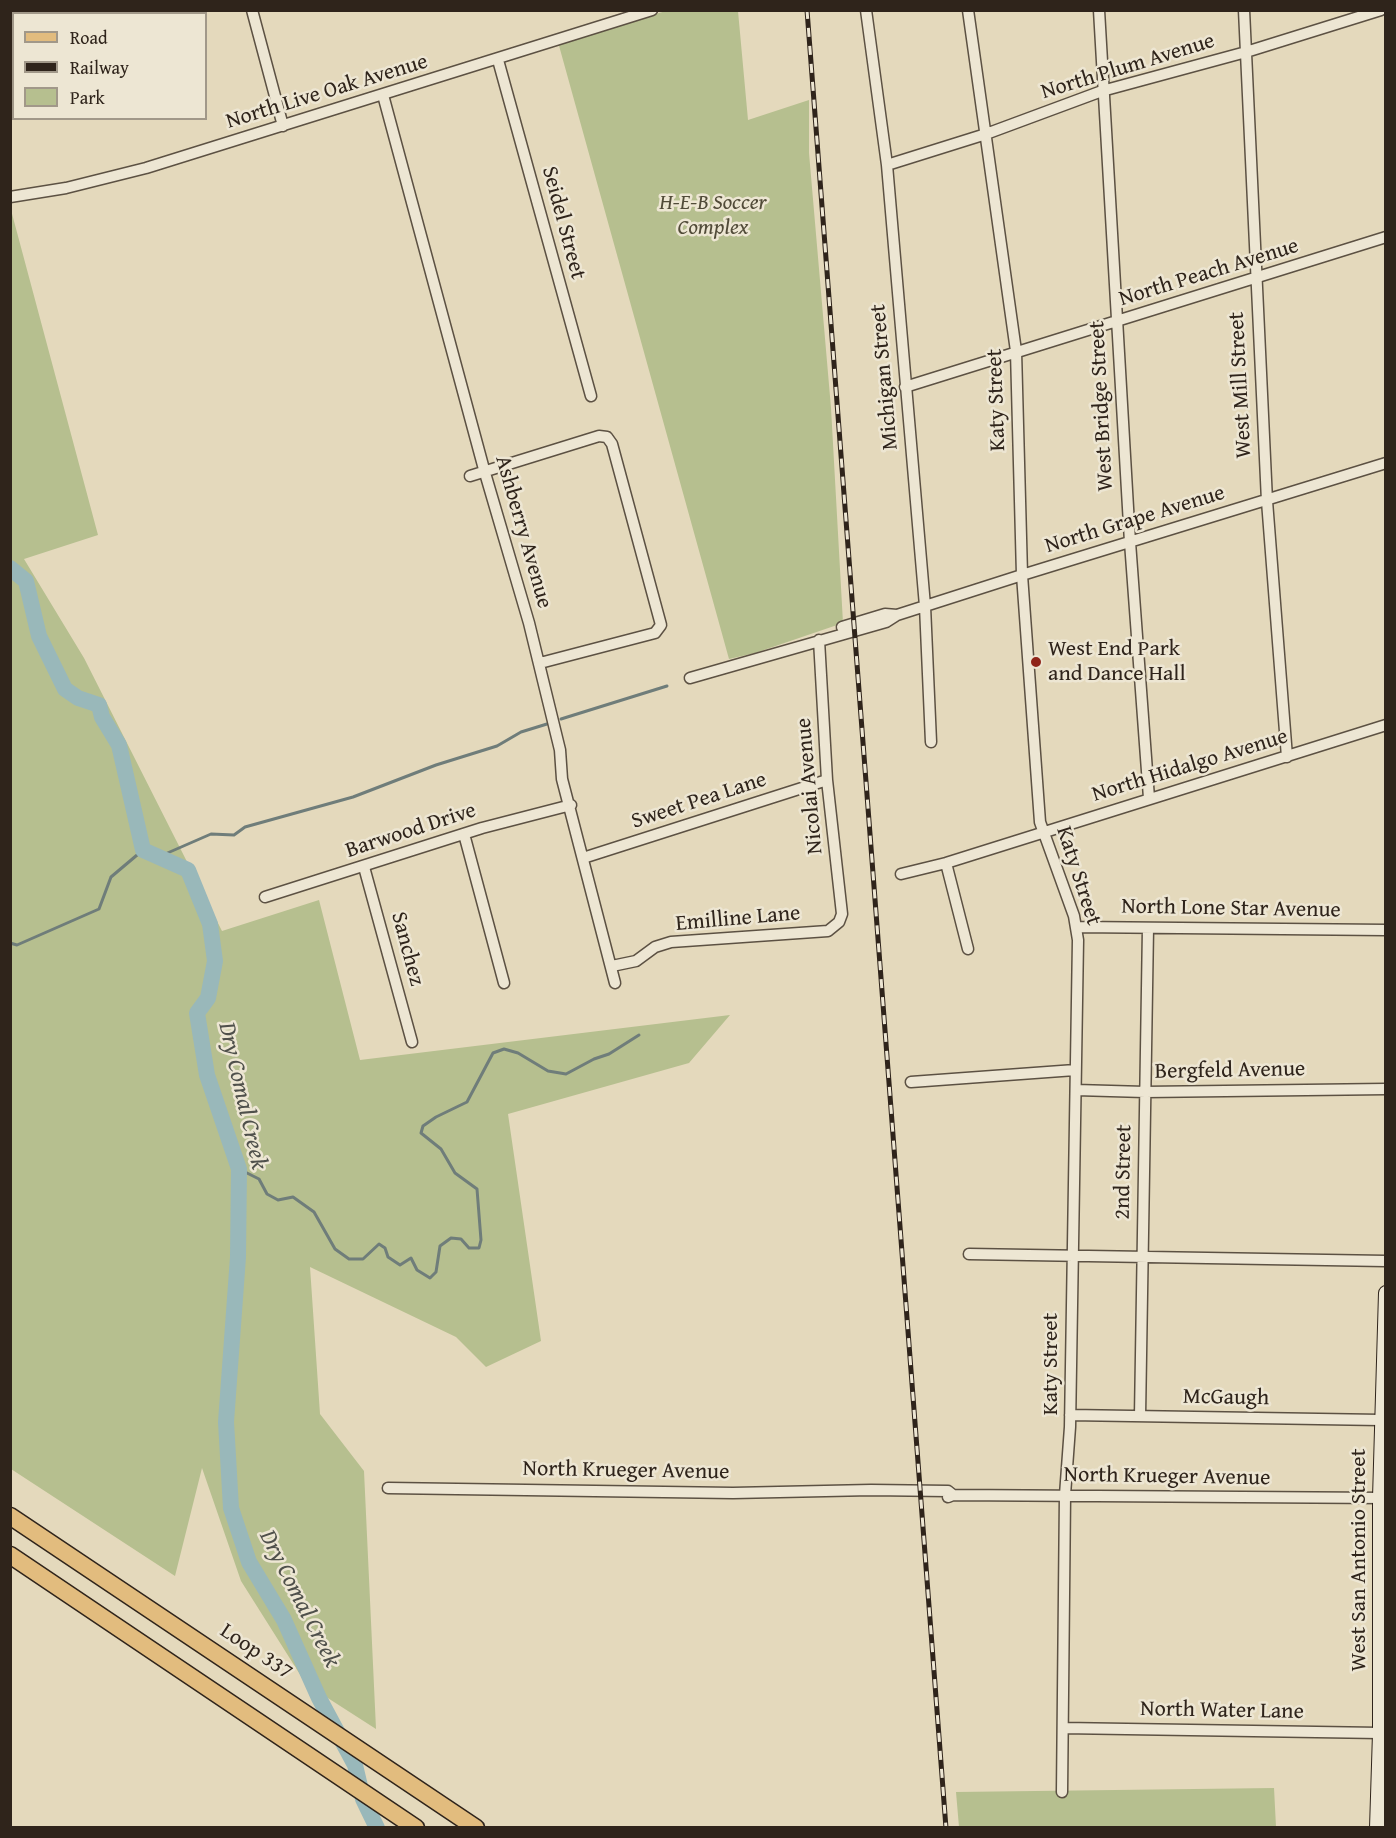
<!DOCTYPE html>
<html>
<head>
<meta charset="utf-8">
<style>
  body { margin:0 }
  #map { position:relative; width:1396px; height:1838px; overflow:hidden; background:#e4d9bc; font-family:"Gentium Book Plus",serif }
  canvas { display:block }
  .frame { position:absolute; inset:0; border:12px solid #2f241b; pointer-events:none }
  .legend { position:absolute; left:12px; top:12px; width:195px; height:108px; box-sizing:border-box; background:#ede6d3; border:2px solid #a19889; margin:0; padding:8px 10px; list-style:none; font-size:18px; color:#2f241b }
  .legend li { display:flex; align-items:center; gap:12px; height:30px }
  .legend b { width:30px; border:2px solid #a19889 }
</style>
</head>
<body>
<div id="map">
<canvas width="1396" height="1838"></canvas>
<div class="frame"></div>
<ul class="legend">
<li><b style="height:8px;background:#e2bc7e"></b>Road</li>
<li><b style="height:8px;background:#2f241b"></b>Railway</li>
<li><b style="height:16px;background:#b6bf8f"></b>Park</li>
</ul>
</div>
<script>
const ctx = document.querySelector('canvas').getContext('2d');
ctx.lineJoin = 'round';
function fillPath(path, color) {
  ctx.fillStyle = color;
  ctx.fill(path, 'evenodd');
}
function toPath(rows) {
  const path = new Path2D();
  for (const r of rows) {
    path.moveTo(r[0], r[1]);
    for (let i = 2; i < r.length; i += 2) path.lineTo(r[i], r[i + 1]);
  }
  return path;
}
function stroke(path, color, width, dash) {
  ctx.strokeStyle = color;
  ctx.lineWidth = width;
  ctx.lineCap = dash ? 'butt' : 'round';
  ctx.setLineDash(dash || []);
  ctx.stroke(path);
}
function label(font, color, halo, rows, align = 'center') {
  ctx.font = font + ' "Gentium Book Plus",serif';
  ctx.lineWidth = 5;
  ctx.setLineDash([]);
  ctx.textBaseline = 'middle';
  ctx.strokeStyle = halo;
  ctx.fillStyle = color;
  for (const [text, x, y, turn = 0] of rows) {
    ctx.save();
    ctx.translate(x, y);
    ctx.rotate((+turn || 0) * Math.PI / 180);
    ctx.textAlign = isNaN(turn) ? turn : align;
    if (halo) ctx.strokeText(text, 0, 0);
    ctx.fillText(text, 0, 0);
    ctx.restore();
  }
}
fillPath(toPath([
  [666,11,738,11,748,120,809,100,809,153,831,408,843,623,755,653,729,659,558,42],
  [11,210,98,535,24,559,84,658,222,931,319,900,360,1060,730,1015,689,1063,508,1114,541,1341,486,1367,456,1337,310,1267,320,1414,364,1471,376,1729,306,1684,241,1581,202,1468,175,1576,11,1469],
  [1274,1788,1276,1827,959,1827,956,1792]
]), '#b6bf8f');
stroke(toPath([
  [561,719,667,686],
  [156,858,211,834,234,835,245,827,353,797,436,765,497,746,521,732,547,724],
  [10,943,17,945,99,909,111,877,143,850],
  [239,1169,259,1179,267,1194,278,1200,293,1197,314,1212,335,1249,349,1259,363,1259,379,1244,385,1248,388,1257,400,1265,411,1258,417,1270,430,1278,436,1272,440,1246,451,1238,461,1239,469,1248,479,1248,481,1240,477,1189,455,1173,441,1149,421,1133,423,1126,436,1117,467,1102,493,1053,504,1049,518,1053,548,1071,566,1074,594,1059,609,1054,639,1035]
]), '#6f7d7a', 3);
stroke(toPath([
  [10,568,26,581,39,636,65,689,78,698,99,705,102,717,119,745,143,850,188,870,210,924,215,961,208,998,197,1013,207,1075,239,1169,238,1257,226,1422,231,1508,249,1562,284,1620,319,1698,355,1765,363,1799,377,1828]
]), '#99b8ba', 16);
const street = toPath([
  [252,10,283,126],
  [866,10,887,165,925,606,931,742],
  [968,10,1016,351,1022,575,1040,822,1074,916,1078,940,1070,1427,1065,1495,1062,1792],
  [1099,10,1130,542,1149,798],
  [1244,10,1267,501,1287,757],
  [498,60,591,396],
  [383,95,485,473,529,623,560,750,562,779,615,983],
  [887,165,986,134,1102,91,1246,52,1381,10],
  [10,197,66,188,146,168,652,10],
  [905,387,1386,237],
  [470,476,599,436,607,437,612,444,661,625,655,633,540,663],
  [842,627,885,614,897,615],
  [690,678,886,622,897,615,1022,575,1386,463],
  [464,834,504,983],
  [583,858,827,780],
  [946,863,968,949],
  [364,867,412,1042],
  [901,874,946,863,1386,725],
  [265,897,482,828,571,805],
  [1077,927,1386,930],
  [612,966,636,961,655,947,671,942,828,931,839,922,842,914,827,780,819,640],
  [911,1082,1075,1070],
  [1076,1090,1145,1092,1386,1089],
  [969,1254,1386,1261],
  [1070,1415,1381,1420],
  [1140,1416,1148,928],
  [388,1488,733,1493,871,1490,948,1491,953,1495],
  [948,1497,953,1495,1386,1498],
  [1063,1728,1380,1733]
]);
const secondary = toPath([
  [1377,1828,1380,1733,1380,1498,1386,1293]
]);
const primary = toPath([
  [10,1516,476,1828],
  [10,1555,416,1828]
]);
stroke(street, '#5c5143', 13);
stroke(secondary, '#2f241b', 16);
stroke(primary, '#2f241b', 19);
stroke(street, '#ede6d3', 10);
stroke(secondary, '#ede6d3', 14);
stroke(primary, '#e2bc7e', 16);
const rail = toPath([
  [807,10,946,1828]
]);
stroke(rail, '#2f241b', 5);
stroke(rail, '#ede6d3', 3, [9]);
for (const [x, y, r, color] of [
  [1036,662,6,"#8f2418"]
]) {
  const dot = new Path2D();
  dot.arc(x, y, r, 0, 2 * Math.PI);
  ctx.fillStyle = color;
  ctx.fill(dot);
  stroke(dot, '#ede6d3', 2);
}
label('22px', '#2f241b', '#ede6d3', [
  ["North Plum Avenue",1128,67,-17],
  ["North Live Oak Avenue",327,92,-17],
  ["Seidel Street",563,223,75],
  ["North Peach Avenue",1209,273,-17],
  ["Michigan Street",885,377,-95],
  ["West Mill Street",1241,385,-93],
  ["Katy Street",997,400,-92],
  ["West Bridge Street",1102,406,-93],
  ["North Grape Avenue",1135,520,-17],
  ["Ashberry Avenue",523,532,74],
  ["North Hidalgo Avenue",1190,766,-17],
  ["Nicolai Avenue",810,786,-95],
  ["Sweet Pea Lane",699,801,-18],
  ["Barwood Drive",411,831,-18],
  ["Katy Street",1078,876,72],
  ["North Lone Star Avenue",1231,909,1],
  ["Emilline Lane",738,919,-5],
  ["Sanchez",407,949,75],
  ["Bergfeld Avenue",1230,1071,-1],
  ["2nd Street",1124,1172,-89],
  ["Katy Street",1051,1364,-90],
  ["McGaugh",1226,1398,1],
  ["North Krueger Avenue",626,1471,1],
  ["North Krueger Avenue",1167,1477,1],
  ["West San Antonio Street",1359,1560,-90],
  ["Loop 337",256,1652,34],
  ["North Water Lane",1222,1711,1]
]);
label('italic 22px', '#514b38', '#ede6d3', [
  ["H-E-B Soccer",713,203],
  ["Complex",713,228]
]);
label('22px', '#2f241b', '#ede6d3', [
  ["West End Park",1048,649],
  ["and Dance Hall",1048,674]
], 'left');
label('italic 24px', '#4f504b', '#ede6d3', [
  ["Dry Comal Creek",242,1096,77],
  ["Dry Comal Creek",299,1599,63]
]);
</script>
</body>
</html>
